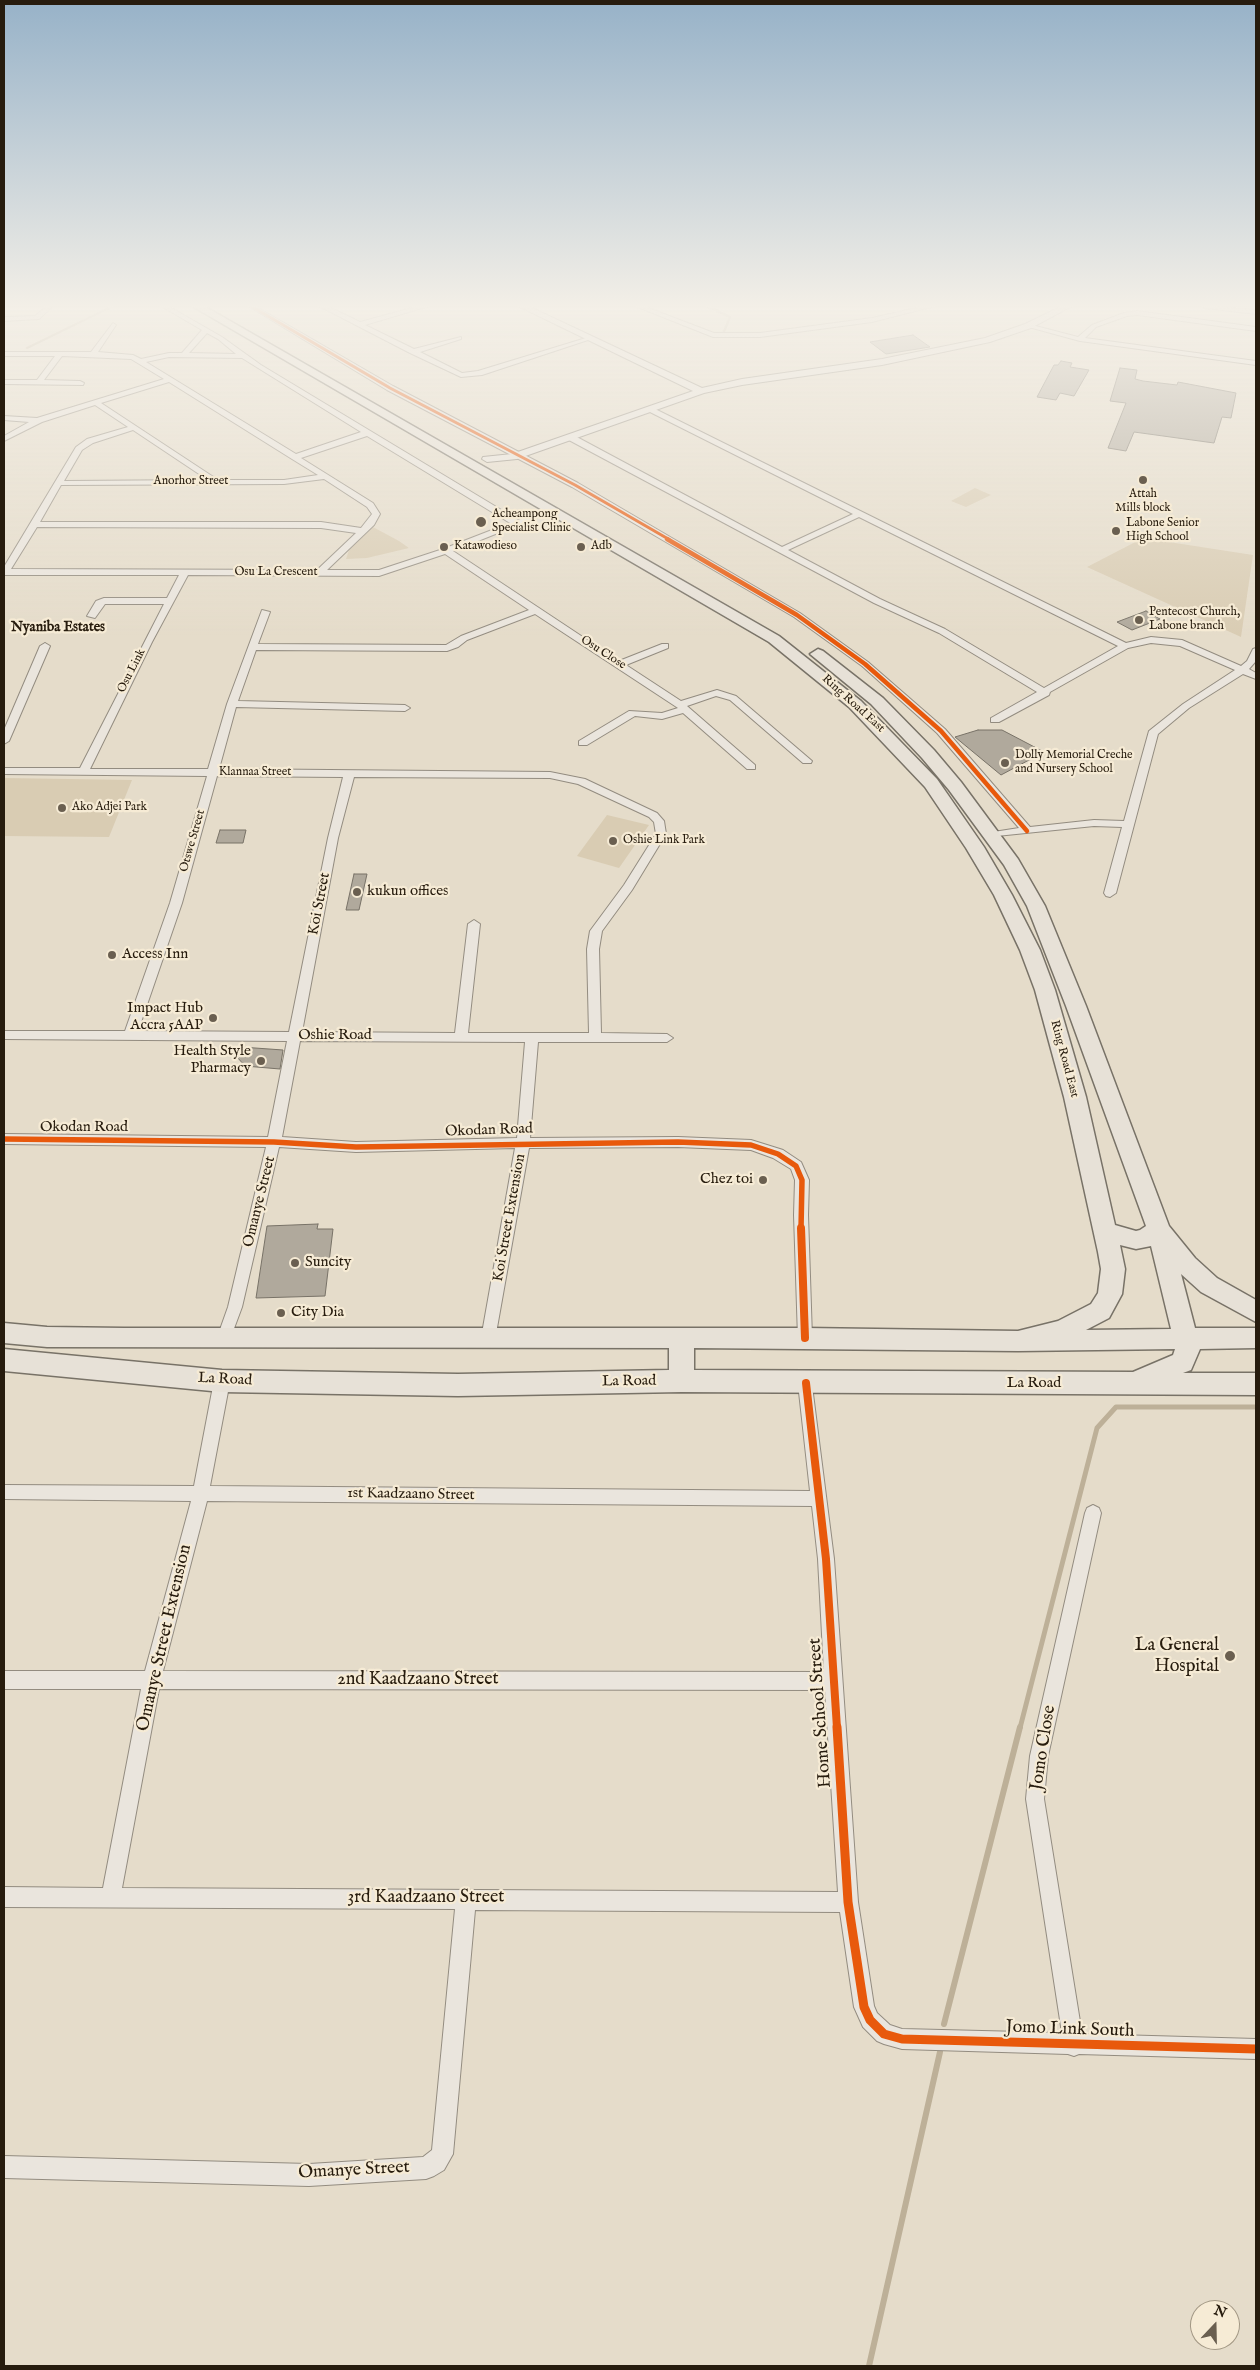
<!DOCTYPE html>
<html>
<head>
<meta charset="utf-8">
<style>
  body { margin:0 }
  #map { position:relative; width:1260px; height:2370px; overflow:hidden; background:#e5dcca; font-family:"IM FELL English",serif }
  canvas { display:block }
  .frame { position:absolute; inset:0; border:5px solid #271c0e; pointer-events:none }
  .north { position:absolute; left:1190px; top:2300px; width:50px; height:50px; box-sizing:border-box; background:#f6ebd5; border:1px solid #a39885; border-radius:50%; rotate:21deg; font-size:14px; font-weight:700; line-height:20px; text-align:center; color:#271c0e }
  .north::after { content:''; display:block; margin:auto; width:18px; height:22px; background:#6a5f50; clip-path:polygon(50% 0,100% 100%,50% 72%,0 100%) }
</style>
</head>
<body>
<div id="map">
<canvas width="1260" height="2370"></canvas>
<div class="frame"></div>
<div class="north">N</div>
</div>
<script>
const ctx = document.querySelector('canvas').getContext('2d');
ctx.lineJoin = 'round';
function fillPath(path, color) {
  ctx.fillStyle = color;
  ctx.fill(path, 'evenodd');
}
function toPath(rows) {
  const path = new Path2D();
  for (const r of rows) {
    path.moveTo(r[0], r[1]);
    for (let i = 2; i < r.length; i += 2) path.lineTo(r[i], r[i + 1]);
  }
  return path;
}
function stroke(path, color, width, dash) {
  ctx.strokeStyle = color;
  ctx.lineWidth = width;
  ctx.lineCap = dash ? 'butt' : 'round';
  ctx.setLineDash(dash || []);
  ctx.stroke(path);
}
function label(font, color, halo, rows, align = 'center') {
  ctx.font = font + ' "IM FELL English",serif';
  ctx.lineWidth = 4.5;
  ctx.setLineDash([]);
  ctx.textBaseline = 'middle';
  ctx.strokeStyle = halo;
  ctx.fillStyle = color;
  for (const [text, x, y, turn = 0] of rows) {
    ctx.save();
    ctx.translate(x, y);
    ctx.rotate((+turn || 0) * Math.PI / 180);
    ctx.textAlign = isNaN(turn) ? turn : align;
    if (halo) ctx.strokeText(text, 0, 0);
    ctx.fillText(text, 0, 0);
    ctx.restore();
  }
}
fillPath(toPath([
  [975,488,991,495,966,507,951,501],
  [373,527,399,541,409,548,367,558,346,559,349,550],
  [1143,538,1253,555,1241,637,1087,567],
  [4,778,132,780,109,837,4,836],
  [607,815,649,825,619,868,577,856]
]), '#d9ccb3');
stroke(toPath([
  [707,306,730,317,723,334],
  [27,348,113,306]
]), '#bdb098', 2.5);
stroke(toPath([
  [1020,1728,1097,1428,1116,1407,1256,1407]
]), '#bdb098', 5);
stroke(toPath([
  [944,2024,1020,1727],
  [869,2366,940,2052]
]), '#bdb098', 6);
const building = toPath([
  [913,335,930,347,886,354,870,342,913,335],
  [1061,361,1072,363,1070,367,1089,370,1074,396,1060,393,1056,400,1037,397,1054,365,1058,365,1061,361],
  [1120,368,1137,370,1135,379,1143,381,1177,385,1178,382,1236,393,1231,418,1222,417,1214,443,1134,432,1126,451,1108,448,1126,403,1110,401,1120,368],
  [1146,611,1160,619,1132,630,1117,622,1146,611],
  [978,730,1002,730,1044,752,1001,775,955,737,978,730],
  [220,830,246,830,243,843,216,843,220,830],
  [354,874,367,874,359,910,346,910,354,874],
  [241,1047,283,1050,280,1069,245,1066,237,1057,241,1047],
  [318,1224,317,1229,333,1229,325,1296,256,1298,267,1226,318,1224]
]);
fillPath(building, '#b0a99c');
stroke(building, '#787267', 1);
const minor = toPath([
  [161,306,168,306,222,337,261,365,518,520,537,513,562,512,562,516,538,517,453,551,619,661,662,644,668,644,668,648,626,665,681,701,717,690,736,696,812,761,811,763,803,763,730,700,716,696,687,706,755,765,755,769,747,769,683,713,662,719,635,716,587,745,579,745,579,741,629,711,662,713,678,708,535,614,467,640,458,647,447,651,256,650,238,701,405,705,410,708,405,711,236,707,219,769,550,772,585,779,657,813,664,821,666,834,632,890,602,931,599,949,601,1033,667,1034,673,1038,667,1042,538,1042,530,1138,678,1137,751,1140,783,1150,801,1162,809,1180,808,1215,812,1338,810,1342,805,1344,800,1342,798,1338,794,1215,795,1180,791,1169,773,1158,751,1150,678,1147,529,1148,495,1339,493,1343,488,1345,483,1343,481,1339,515,1148,356,1152,279,1147,242,1307,229,1342,224,1344,219,1342,217,1338,228,1307,266,1147,4,1144,4,1134,268,1137,287,1041,4,1039,4,1031,125,1031,170,903,207,776,4,774,4,768,80,768,164,604,105,604,95,618,87,616,96,601,104,598,167,598,179,575,4,575,4,567,76,447,87,439,128,427,95,405,42,422,4,441,4,436,29,422,4,420,4,416,37,418,164,379,131,359,62,356,44,380,80,381,84,383,83,385,4,384,4,380,37,380,55,356,4,356,4,352,91,352,113,323,116,325,98,352,133,355,141,359,169,353,182,353,202,330,161,306],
  [207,333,218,339,236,354,189,353,207,333],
  [169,357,242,358,361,432,296,454,146,362,169,357],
  [169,382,292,459,318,475,284,480,218,480,101,403,169,382],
  [133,430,208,480,64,481,82,450,93,443,133,430],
  [367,436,510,523,443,549,379,570,327,570,374,525,380,514,373,503,301,458,367,436],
  [324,479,367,507,372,514,361,528,321,522,40,522,61,485,284,484,324,479],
  [37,527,321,528,356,533,317,570,11,569,37,527],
  [445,554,529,610,461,636,446,645,258,644,270,612,262,610,227,704,208,769,90,769,152,642,188,575,379,576,445,554],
  [217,776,343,777,328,838,289,1032,138,1031,182,903,217,776],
  [354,777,550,778,578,784,649,817,654,822,656,834,624,885,590,931,587,949,589,1033,468,1033,480,924,474,920,468,924,455,1033,302,1032,338,838,354,777],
  [300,1041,525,1042,517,1138,356,1142,282,1137,300,1041],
  [248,306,255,306,393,386,578,483,800,613,868,662,945,729,1030,827,1094,820,1124,821,1149,731,1183,704,1235,670,1180,646,1151,643,1128,648,1050,692,1049,695,999,722,991,722,991,718,1037,692,939,633,874,603,567,439,567,435,573,435,782,547,853,514,644,409,651,407,1126,643,1151,637,1182,640,1241,666,1247,661,1253,649,1256,648,1256,661,1249,669,1256,673,1256,679,1243,674,1189,708,1158,734,1116,893,1110,897,1106,896,1104,893,1122,827,1094,826,987,837,987,833,1019,828,937,733,862,666,794,617,572,487,387,390,248,306],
  [859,517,1118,646,1044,688,945,629,880,599,788,550,859,517],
  [319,306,327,306,360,322,419,306,429,306,365,325,414,349,461,337,461,339,420,352,462,373,478,371,586,338,591,339,482,375,461,377,410,353,319,306],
  [635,306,643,306,714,333,760,333,872,318,925,306,935,306,872,322,760,337,713,337,635,306],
  [1202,306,1256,310,1256,314,1205,308,1202,306],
  [46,307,51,308,39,319,4,321,4,317,35,316,46,307],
  [1137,311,1256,327,1256,331,1137,315,1127,316,1096,327,1085,338,1256,361,1256,365,1080,341,1025,326,1028,324,1078,337,1092,325,1124,313,1137,311],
  [45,643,50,646,9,741,4,744,4,730,40,646,45,643],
  [222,1374,227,1376,230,1381,210,1486,810,1491,798,1383,801,1378,806,1376,811,1378,834,1559,858,1902,874,2006,877,2013,890,2025,902,2029,1062,2033,1026,1799,1030,1756,1085,1513,1087,1508,1093,1505,1099,1508,1101,1513,1048,1756,1044,1799,1082,2034,1256,2039,1256,2059,1079,2054,1074,2056,1068,2054,902,2049,884,2044,877,2041,863,2027,854,2007,840,1912,475,1910,453,2154,444,2170,434,2176,426,2179,309,2186,4,2178,4,2156,309,2164,423,2157,432,2150,455,1909,4,1907,4,1887,103,1888,141,1689,4,1689,4,1671,145,1671,191,1501,4,1499,4,1485,194,1486,214,1381,217,1376,222,1374],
  [207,1501,812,1506,818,1559,824,1672,163,1671,207,1501],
  [159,1689,825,1690,838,1892,122,1888,159,1689]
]);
const tertiary = toPath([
  [518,306,528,306,702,388,742,379,882,359,985,338,1025,324,1062,306,1072,306,1031,328,990,342,882,365,742,385,704,393,517,459,487,462,482,459,483,457,512,454,693,391,518,306]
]);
const primary = toPath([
  [192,306,204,306,779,636,861,701,937,779,984,847,1012,895,1040,950,1055,990,1086,1097,1115,1225,1136,1231,1140,1230,1146,1226,1066,1006,1027,906,1004,865,949,790,922,758,871,704,810,654,818,649,823,651,883,698,934,750,961,782,1018,859,1045,906,1086,1006,1169,1226,1195,1258,1217,1278,1256,1300,1256,1322,1201,1292,1181,1274,1195,1328,1256,1328,1256,1348,1200,1349,1191,1370,1183,1373,1256,1373,1256,1395,682,1392,458,1396,222,1392,4,1371,4,1349,222,1370,458,1374,669,1370,669,1348,47,1347,4,1343,4,1323,47,1327,124,1328,805,1328,1018,1331,1058,1321,1091,1304,1098,1293,1101,1269,1098,1252,1064,1097,1035,990,1020,950,994,895,966,848,925,787,849,707,769,642,192,306],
  [1120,1245,1136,1249,1151,1246,1171,1329,1086,1330,1109,1318,1122,1294,1125,1269,1120,1245],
  [694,1348,1018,1351,1175,1349,1173,1355,1133,1372,694,1370,694,1348]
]);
stroke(minor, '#938c80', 2);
stroke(tertiary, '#938c80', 2);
stroke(primary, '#787267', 3);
fillPath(minor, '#eae5dd');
fillPath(tertiary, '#eae5dd');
fillPath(primary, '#e7e1d7');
stroke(toPath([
  [251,306,390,388,575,485,670,540]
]), '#e8590c', 3);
stroke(toPath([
  [667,539,797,615,865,664,941,731,1027,831]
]), '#e8590c', 4.5);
stroke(toPath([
  [4,1139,274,1142,356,1147,678,1142,751,1145,778,1154,796,1166,802,1180,801,1229]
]), '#e8590c', 5.5);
stroke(toPath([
  [801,1228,805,1338],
  [806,1383,826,1559,837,1728]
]), '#e8590c', 8);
stroke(toPath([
  [837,1727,848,1902,864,2007,870,2020,884,2034,902,2039,1256,2049]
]), '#e8590c', 9);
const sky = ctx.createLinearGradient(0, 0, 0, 638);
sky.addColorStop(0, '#97b2c8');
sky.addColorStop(0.48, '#f3efe7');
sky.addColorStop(1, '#f3efe700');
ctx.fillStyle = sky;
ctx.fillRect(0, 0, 1260, 638);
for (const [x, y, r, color] of [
  [1143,480,5,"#6a5f50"],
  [481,522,6,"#6a5f50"],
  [1116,531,5,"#6a5f50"],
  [444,547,5,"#6a5f50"],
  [581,547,5,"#6a5f50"],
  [1139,620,5,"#6a5f50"],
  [1005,763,5,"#6a5f50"],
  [62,808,5,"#6a5f50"],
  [613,841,5,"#6a5f50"],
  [357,892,5,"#6a5f50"],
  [112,955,5,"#6a5f50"],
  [213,1018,5,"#6a5f50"],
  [261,1061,5,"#6a5f50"],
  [763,1180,5,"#6a5f50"],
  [295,1263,5,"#6a5f50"],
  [281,1313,5,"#6a5f50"],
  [1230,1656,6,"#6a5f50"]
]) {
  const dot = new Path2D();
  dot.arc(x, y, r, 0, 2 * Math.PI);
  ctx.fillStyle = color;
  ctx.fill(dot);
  stroke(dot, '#f6ebd5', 2);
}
label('12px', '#271c0e', '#f6ebd5', [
  ["Anorhor Street",191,482],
  ["Osu La Crescent",276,573],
  ["Osu Close",603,653,33],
  ["Osu Link",132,671,-63],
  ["Ring Road East",853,704,42],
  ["Klannaa Street",255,773],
  ["Otswe Street",193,841,-74],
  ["Ring Road East",1064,1059,75]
]);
label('12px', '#271c0e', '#f6ebd5', [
  ["Attah",1143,495,"center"],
  ["Mills block",1143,509,"center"],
  ["Acheampong",492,515],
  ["Specialist Clinic",492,529],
  ["Labone Senior",1126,524],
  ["High School",1126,538],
  ["Katawodieso",454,547],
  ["Adb",591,547],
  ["Pentecost Church,",1149,613],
  ["Labone branch",1149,627],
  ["Dolly Memorial Creche",1015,756],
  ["and Nursery School",1015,770],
  ["Ako Adjei Park",72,808],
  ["Oshie Link Park",623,841]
], 'left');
label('bold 14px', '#271c0e', '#f6ebd5', [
  ["Nyaniba Estates",58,628]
]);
label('15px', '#271c0e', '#f6ebd5', [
  ["kukun offices",367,892],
  ["Access Inn",122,955],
  ["Impact Hub",203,1009,"right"],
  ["Accra 5AAP",203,1026,"right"],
  ["Health Style",251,1052,"right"],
  ["Pharmacy",251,1069,"right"],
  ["Chez toi",753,1180,"right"],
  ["Suncity",305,1263],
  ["City Dia",291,1313]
], 'left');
label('15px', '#271c0e', '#f6ebd5', [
  ["Koi Street",320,904,-79],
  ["Oshie Road",335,1036],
  ["Okodan Road",84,1128],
  ["Okodan Road",489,1131,-2],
  ["Omanye Street",260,1202,-76],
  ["Koi Street Extension",510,1218,-80],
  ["La Road",225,1380,3],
  ["La Road",629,1382,-1],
  ["La Road",1034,1384],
  ["1st Kaadzaano Street",411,1495,1]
]);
label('18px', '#271c0e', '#f6ebd5', [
  ["Omanye Street Extension",165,1638,-77],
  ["2nd Kaadzaano Street",418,1680],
  ["Home School Street",821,1713,-94],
  ["Jomo Close",1044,1748,-81],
  ["3rd Kaadzaano Street",426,1898],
  ["Jomo Link South",1070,2030,2],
  ["Omanye Street",354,2171,-3]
]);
label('18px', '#271c0e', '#f6ebd5', [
  ["La General",1219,1646],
  ["Hospital",1219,1667]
], 'right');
</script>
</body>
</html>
